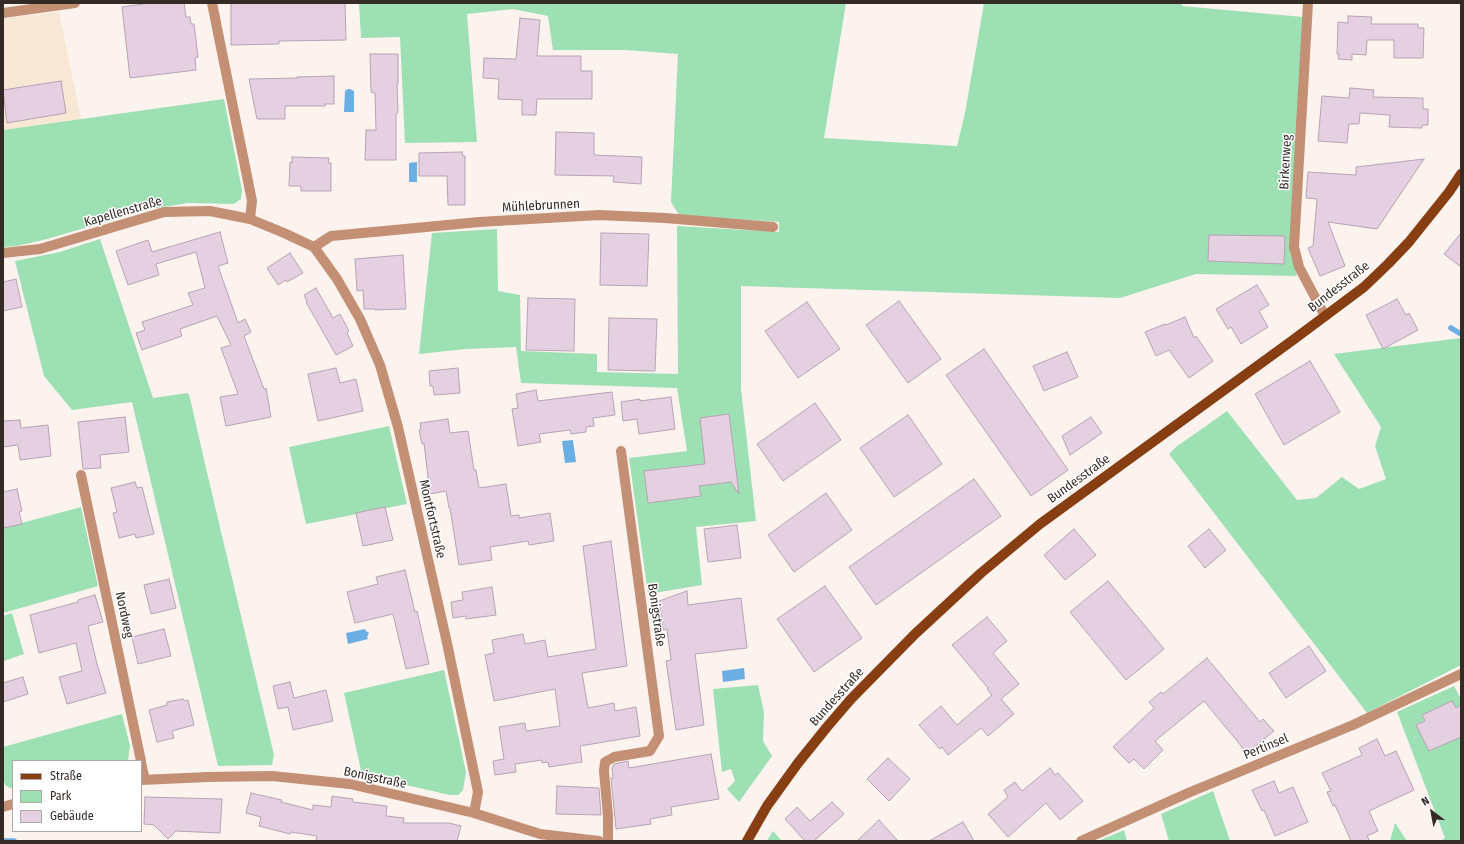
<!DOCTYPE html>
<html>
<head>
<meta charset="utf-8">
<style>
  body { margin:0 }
  #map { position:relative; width:1464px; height:844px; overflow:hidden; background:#fcf2ee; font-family:"Fira Sans Condensed",sans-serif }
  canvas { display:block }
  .frame { position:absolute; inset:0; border:4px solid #342b27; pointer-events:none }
  .legend { position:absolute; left:12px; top:760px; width:130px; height:72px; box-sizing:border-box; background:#fff; border:1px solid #aeaaa9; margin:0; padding:5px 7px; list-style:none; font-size:12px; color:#342b27 }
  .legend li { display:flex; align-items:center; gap:8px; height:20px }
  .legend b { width:20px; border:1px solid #aeaaa9 }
  .north { position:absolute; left:1412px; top:792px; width:40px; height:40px; -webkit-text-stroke:3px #fff; paint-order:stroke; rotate:328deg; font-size:11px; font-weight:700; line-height:16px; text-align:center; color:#342b27 }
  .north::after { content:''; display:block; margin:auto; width:14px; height:18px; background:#342b27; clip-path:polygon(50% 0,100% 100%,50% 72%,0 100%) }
</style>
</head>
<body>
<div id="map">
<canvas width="1464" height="844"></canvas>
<div class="frame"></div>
<ul class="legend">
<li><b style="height:5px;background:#863e12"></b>Straße</li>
<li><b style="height:11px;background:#9de0b4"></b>Park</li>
<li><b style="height:11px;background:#e4d0e1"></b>Gebäude</li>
</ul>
<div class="north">N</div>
</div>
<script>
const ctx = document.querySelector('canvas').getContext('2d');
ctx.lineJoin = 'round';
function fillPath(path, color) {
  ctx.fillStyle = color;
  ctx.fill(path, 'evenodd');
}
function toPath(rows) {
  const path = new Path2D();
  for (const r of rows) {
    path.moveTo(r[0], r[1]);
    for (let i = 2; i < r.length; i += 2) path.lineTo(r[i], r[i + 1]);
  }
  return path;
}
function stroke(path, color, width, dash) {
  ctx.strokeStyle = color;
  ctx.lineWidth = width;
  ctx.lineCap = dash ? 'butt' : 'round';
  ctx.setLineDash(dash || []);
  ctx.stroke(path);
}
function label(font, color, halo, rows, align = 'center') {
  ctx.font = font + ' "Fira Sans Condensed",sans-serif';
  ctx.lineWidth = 3;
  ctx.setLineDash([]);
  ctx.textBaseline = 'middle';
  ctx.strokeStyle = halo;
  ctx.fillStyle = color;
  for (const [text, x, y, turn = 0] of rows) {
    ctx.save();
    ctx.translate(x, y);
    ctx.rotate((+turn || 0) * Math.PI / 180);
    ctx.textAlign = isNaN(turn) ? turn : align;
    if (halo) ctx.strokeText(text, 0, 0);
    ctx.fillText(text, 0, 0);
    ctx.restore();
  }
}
fillPath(toPath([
  [59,12,81,119,3,130,3,18]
]), '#f6e8d5');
fillPath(toPath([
  [359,3,846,3,824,138,957,146,965,113,984,3,1182,3,1182,6,1303,17,1290,253,1297,276,1196,274,1120,298,741,286,741,389,756,521,696,527,702,585,648,594,629,458,687,451,677,388,521,383,516,347,466,349,419,354,432,233,497,229,498,291,520,295,521,351,597,354,597,372,678,374,677,226,779,232,779,222,679,215,671,202,678,54,625,50,553,50,548,16,513,9,467,14,477,142,405,143,400,37,361,38],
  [224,99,242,190,241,199,234,204,188,203,150,209,47,239,17,246,3,247,3,130],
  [100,239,153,398,188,393,190,398,205,464,274,755,272,765,218,766,132,402,72,410,44,376,15,261,60,252],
  [1461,338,1461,665,1367,713,1169,454,1176,447,1227,411,1297,500,1316,498,1342,477,1359,489,1386,479,1375,446,1381,427,1334,354],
  [389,426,407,504,306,524,289,447],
  [81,507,98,586,3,613,3,528],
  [12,613,24,654,4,661,3,616],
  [444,670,466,772,463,790,458,795,450,795,362,775,344,693],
  [758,685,764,712,763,741,772,756,739,802,727,789,735,781,731,769,722,772,713,689],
  [1454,686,1461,699,1461,841,1441,841,1445,838,1397,712],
  [122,714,130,746,128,761,13,761,13,789,6,786,3,780,3,747],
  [1213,791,1230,841,1169,841,1161,814],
  [1395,823,1407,841,1390,841],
  [1124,830,1127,841,1098,841],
  [773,831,782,841,767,841]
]), '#9de0b4');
fillPath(toPath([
  [348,89,350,89,354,91,354,112,344,112,345,91],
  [417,162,417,182,409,182,409,163],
  [573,440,576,462,565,463,562,441],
  [365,629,366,631,369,633,367,637,368,639,348,644,346,633],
  [744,668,745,679,723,682,722,671]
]), '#6baee4');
stroke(toPath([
  [1451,328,1461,334],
  [3,841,14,841]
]), '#6baee4', 5.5);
const building = toPath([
  [150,3,184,3,186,17,190,17,191,24,194,24,198,57,195,58,196,70,130,78,122,7,150,3],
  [231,3,345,3,346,40,279,41,279,44,231,45,231,3],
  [1348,16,1372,17,1371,24,1418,24,1418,28,1424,28,1423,58,1394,58,1394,40,1367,40,1366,55,1352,54,1352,60,1338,59,1339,54,1337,54,1338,22,1348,23,1348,16],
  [520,18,540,20,537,56,581,56,581,71,592,71,592,99,537,99,536,115,522,115,522,100,498,99,499,79,483,78,484,58,516,59,520,18],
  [370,54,398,54,398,84,397,84,398,113,396,114,396,160,365,160,366,130,376,130,375,93,371,92,370,54],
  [334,76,334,104,325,104,325,106,285,106,285,119,257,119,249,79,297,78,297,77,334,76],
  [61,81,66,113,7,123,3,90,61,81],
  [1350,88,1374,90,1373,97,1423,98,1423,109,1428,109,1428,125,1422,125,1422,128,1389,127,1390,115,1360,113,1359,124,1349,124,1347,143,1318,141,1322,96,1349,98,1350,88],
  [556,132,594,133,594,155,642,157,641,184,613,182,614,176,555,175,556,132],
  [462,152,463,156,465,156,465,205,448,205,447,176,419,176,419,153,462,152],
  [292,157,329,158,328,163,331,163,331,191,301,191,301,186,289,186,290,162,292,163,292,157],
  [1424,159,1377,229,1328,222,1345,266,1320,276,1308,248,1313,246,1317,199,1306,198,1308,172,1356,175,1356,167,1424,159],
  [220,232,228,263,218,266,238,323,245,319,251,332,244,336,264,389,266,388,271,417,226,426,220,397,238,394,221,348,231,345,217,316,180,329,182,336,142,350,136,333,145,330,142,322,193,305,188,293,205,288,196,252,156,264,159,275,128,285,116,251,148,240,152,252,220,232],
  [601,233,649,234,647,286,600,285,601,233],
  [1461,233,1461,267,1444,254,1461,233],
  [1209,235,1285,236,1284,264,1208,261,1209,235],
  [290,253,303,273,287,282,286,280,278,285,267,268,290,253],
  [403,255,406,309,375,310,375,309,364,309,363,290,357,291,355,259,403,255],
  [16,279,22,307,3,311,3,282,16,279],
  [1257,285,1269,305,1259,311,1268,327,1241,344,1231,327,1228,329,1216,309,1257,285],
  [316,288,333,318,340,314,349,331,347,333,353,346,336,355,306,302,307,301,304,295,316,288],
  [528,298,575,299,574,351,526,350,528,298],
  [1397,299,1406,315,1409,313,1418,330,1383,349,1366,315,1397,299],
  [899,301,941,359,908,383,866,325,899,301],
  [807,302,840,349,798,378,765,331,807,302],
  [1185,317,1194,338,1196,336,1213,361,1189,378,1169,350,1156,356,1145,332,1165,324,1166,325,1185,317],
  [609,318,657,319,655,371,608,370,609,318],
  [984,349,1068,470,1031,496,946,375,984,349],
  [1067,352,1078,377,1044,391,1033,366,1067,352],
  [1310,361,1340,412,1284,445,1255,394,1310,361],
  [336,368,340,383,356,379,363,411,318,421,308,374,336,368],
  [458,368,460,393,434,395,433,386,430,386,429,371,458,368],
  [536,390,538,401,612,392,615,415,593,418,594,426,586,427,586,432,571,434,570,430,539,434,541,442,518,446,512,409,518,408,516,394,536,390],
  [671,397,675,429,639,434,637,419,623,421,621,402,640,399,640,401,671,397],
  [815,403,841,440,783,481,757,444,815,403],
  [729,414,739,494,731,482,699,486,701,496,648,503,644,471,705,464,700,418,729,414],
  [908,415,942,464,894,497,860,448,908,415],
  [125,417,129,452,100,455,101,468,83,469,78,422,125,417],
  [1091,417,1102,433,1070,455,1062,436,1091,417],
  [448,419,450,433,468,431,474,470,476,470,479,488,506,484,511,516,519,515,519,518,550,513,554,541,529,545,528,541,490,547,492,560,459,565,450,508,449,508,446,491,430,494,424,443,422,444,419,430,421,430,420,423,448,419],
  [20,420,21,428,48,425,51,456,20,460,18,445,3,447,3,421,20,420],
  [974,479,1001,516,876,605,849,567,974,479],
  [135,482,137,488,142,487,154,534,136,538,135,534,119,538,113,513,117,512,111,488,135,482],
  [17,489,22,511,19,512,22,524,3,528,3,492,17,489],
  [826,493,852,530,794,572,768,535,826,493],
  [385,507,393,540,363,546,356,513,385,507],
  [737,525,741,558,708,562,704,529,737,525],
  [1074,529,1096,555,1065,580,1044,555,1074,529],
  [1209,529,1226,550,1205,568,1188,546,1209,529],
  [611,541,627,666,582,673,588,708,614,703,615,711,636,707,640,736,580,746,582,762,549,767,548,762,542,763,542,760,515,764,516,772,495,775,493,761,504,759,499,727,525,723,526,731,560,726,555,689,494,701,485,655,494,653,492,640,523,634,525,644,545,640,548,657,596,649,583,546,611,541],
  [405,570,415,612,417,611,429,664,406,669,393,614,355,623,347,592,378,584,376,577,405,570],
  [169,579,176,608,151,614,144,585,169,579],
  [1108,581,1164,649,1126,680,1070,612,1108,581],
  [825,586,862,638,814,672,777,619,825,586],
  [492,587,496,615,466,619,466,616,453,618,451,602,463,600,462,592,492,587],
  [687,591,688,605,741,598,747,648,695,654,704,725,676,730,666,661,671,660,667,629,663,630,659,601,687,591],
  [95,595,103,622,88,626,97,664,106,693,67,704,59,677,82,671,76,643,39,653,30,615,78,602,78,600,95,595],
  [987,617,1007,641,993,653,1019,684,1001,699,1014,714,988,736,981,728,948,755,942,747,940,749,919,725,941,706,957,725,992,695,987,689,988,688,952,645,987,617],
  [164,629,171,656,138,664,132,637,164,629],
  [1309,646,1326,671,1286,698,1269,673,1309,646],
  [1207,658,1260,722,1263,719,1274,731,1247,753,1204,701,1155,741,1163,750,1144,769,1134,759,1129,763,1113,747,1154,708,1149,702,1161,692,1163,694,1207,658],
  [23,677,28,694,3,702,3,683,23,677],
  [290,682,294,698,326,690,333,721,293,730,288,707,278,709,273,686,290,682],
  [183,699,184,701,188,700,194,725,172,731,174,738,157,742,149,710,167,705,167,702,183,699],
  [1452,701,1456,708,1461,705,1461,737,1429,751,1416,725,1425,721,1422,715,1452,701],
  [1377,739,1385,756,1396,751,1414,790,1369,811,1378,831,1367,836,1370,841,1351,841,1335,805,1333,806,1327,792,1331,791,1322,773,1362,755,1359,748,1377,739],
  [711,754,719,799,671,807,672,815,650,819,651,824,616,829,611,778,613,778,612,768,614,764,628,761,629,768,711,754],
  [888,758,910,779,889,801,867,779,888,758],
  [1050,768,1055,775,1058,773,1083,801,1060,820,1046,803,1008,837,988,814,1008,797,1004,790,1015,782,1022,791,1050,768],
  [1274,781,1279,793,1293,787,1308,822,1275,836,1264,810,1262,811,1252,790,1274,781],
  [557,786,599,788,601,815,556,814,557,786],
  [251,793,282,800,281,802,313,810,313,805,331,807,332,796,353,799,353,802,387,806,386,816,404,818,403,823,449,823,461,826,457,841,316,841,317,836,291,832,290,834,259,826,261,817,246,813,251,793],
  [145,797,222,799,220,833,176,831,168,839,154,825,144,824,145,797],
  [832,802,844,814,814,841,805,841,785,819,797,807,810,821,832,802],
  [879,820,898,841,857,841,879,820],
  [963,822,974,841,929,841,963,822]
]);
fillPath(building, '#e4d0e1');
stroke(building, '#b6a3b3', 1);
stroke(toPath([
  [212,3,252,201,250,219],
  [1308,3,1294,247,1299,267,1325,316],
  [3,13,75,3],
  [314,247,331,236,479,222,599,215,665,218,773,227],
  [3,253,40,249,164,212,210,211,250,219,284,233,314,247,337,279,360,319,380,365,398,427,447,643,478,792,474,813],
  [81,475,141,761],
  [141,763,145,780],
  [141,780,208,777,272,776,350,784,474,813,540,834,599,841],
  [3,807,13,804],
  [608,841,608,816,604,771,605,762,614,757,650,751,659,736,621,451],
  [1081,841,1188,793,1353,725,1461,674]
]), '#c38f75', 10);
stroke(toPath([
  [747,841,767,806,798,763,827,727,851,699,915,634,981,573,1040,524,1293,340,1364,287,1388,264,1409,242,1449,192,1461,174]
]), '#863e12', 10);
label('13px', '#342b27', '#fff', [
  ["Birkenweg",1286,162,-87],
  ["Mühlebrunnen",541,206,-3],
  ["Kapellenstraße",123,212,-16],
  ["Bundesstraße",1339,287,-38],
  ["Bundesstraße",1079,479,-36],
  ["Montfortstraße",432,519,77],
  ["Nordweg",124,615,78],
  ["Bonigstraße",656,615,82],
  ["Bundesstraße",837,697,-48],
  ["Pertinsel",1266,747,-23],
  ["Bonigstraße",375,778,12]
]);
</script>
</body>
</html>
